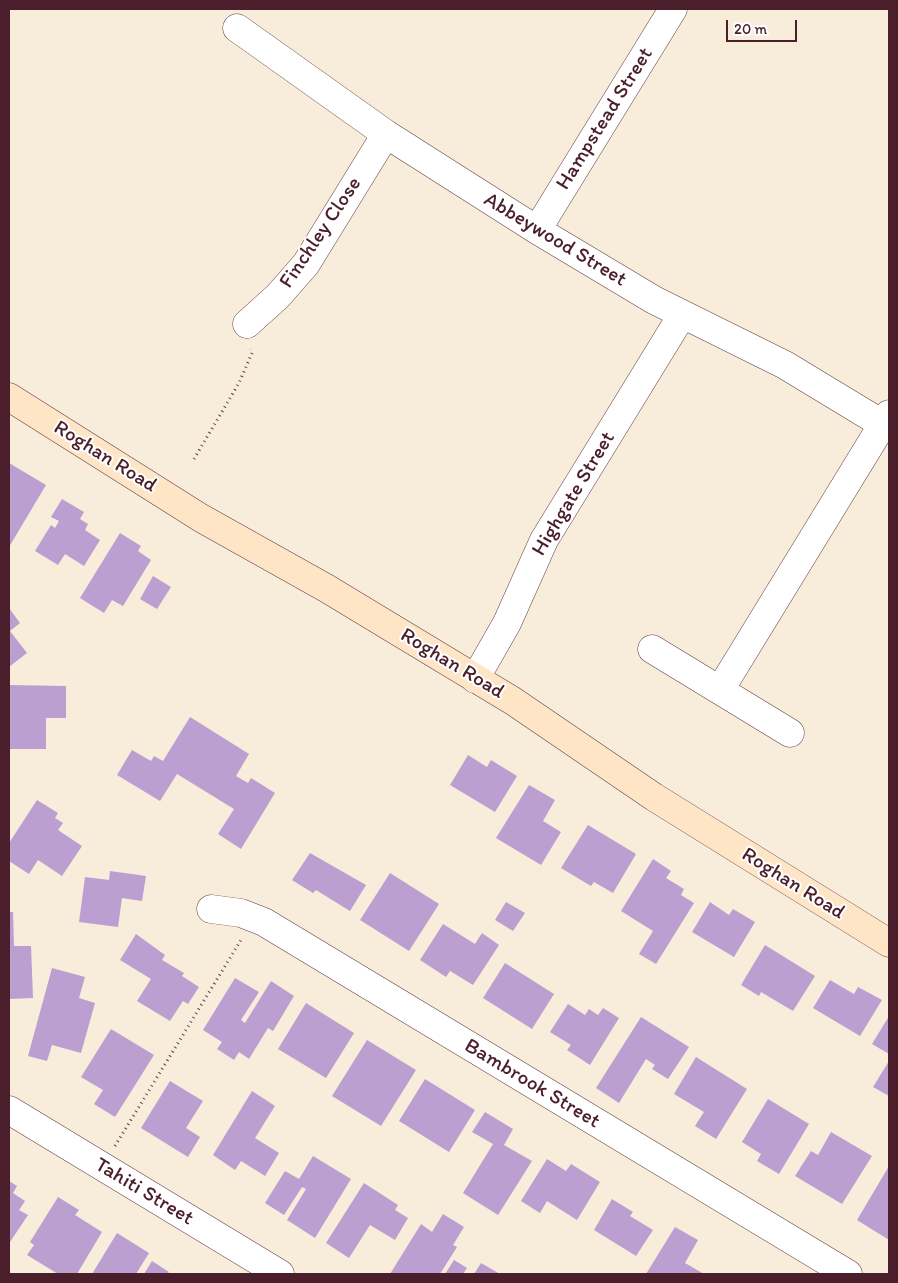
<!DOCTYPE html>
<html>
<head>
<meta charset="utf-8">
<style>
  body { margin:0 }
  #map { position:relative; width:898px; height:1283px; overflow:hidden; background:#f8ecdb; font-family:Itim,sans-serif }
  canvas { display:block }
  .frame { position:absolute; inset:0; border:10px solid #4a1f2b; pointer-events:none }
  .scale { position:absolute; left:726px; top:20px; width:71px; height:22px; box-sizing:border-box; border:2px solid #4a1f2b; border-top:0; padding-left:6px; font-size:15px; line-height:18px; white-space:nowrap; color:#4a1f2b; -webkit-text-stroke:4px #fff; paint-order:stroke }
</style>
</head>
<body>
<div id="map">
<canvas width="898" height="1283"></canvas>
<div class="frame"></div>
<div class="scale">20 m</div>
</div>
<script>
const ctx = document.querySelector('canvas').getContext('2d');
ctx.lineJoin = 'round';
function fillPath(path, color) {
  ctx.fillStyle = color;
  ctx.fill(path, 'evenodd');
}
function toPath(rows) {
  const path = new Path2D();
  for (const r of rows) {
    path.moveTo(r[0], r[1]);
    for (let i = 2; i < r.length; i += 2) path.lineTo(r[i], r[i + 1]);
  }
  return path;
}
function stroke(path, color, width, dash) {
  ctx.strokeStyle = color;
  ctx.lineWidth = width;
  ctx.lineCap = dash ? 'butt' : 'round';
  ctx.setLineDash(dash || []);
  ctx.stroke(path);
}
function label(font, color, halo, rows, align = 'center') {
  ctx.font = font + ' Itim,sans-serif';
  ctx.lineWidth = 4;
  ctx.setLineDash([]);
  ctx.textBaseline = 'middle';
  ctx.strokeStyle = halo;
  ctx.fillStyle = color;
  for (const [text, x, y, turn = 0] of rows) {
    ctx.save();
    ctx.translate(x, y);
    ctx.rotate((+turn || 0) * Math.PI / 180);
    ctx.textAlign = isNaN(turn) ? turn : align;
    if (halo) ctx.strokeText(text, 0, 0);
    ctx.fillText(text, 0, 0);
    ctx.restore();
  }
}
fillPath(toPath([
  [9,463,46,485,9,547],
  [62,499,84,512,80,519,88,524,85,530,100,540,84,566,65,554,58,565,35,551,51,525,55,528,59,521,51,517],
  [120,533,141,546,138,551,151,560,123,606,112,600,104,613,80,598],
  [153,576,171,587,157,609,140,599],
  [9,608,20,623,10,631,27,653,9,667],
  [9,685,66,686,66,718,46,718,46,749,9,749],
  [190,717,249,754,236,776,248,783,251,778,275,793,241,849,218,834,234,809,177,774,160,801,117,775,132,750,151,761,154,756,163,761],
  [468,755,487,767,491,760,517,776,495,812,450,785],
  [529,785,555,800,543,821,561,832,541,865,496,838],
  [37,800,58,813,55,818,63,823,58,830,82,846,62,876,38,860,29,874,9,861,9,843],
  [588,825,636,854,613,893,594,882,591,886,561,868],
  [310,853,366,885,350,911,316,890,313,893,292,880],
  [653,859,671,871,666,878,684,889,681,895,694,903,656,964,639,954,653,931,621,911],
  [110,871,146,876,142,901,122,898,118,927,79,922,85,877,109,880],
  [390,873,439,904,409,951,360,920],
  [506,902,525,913,513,931,495,920],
  [710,902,729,915,733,909,755,922,734,957,692,932],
  [9,912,13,912,14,946,31,946,33,998,9,999],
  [443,924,475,944,482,933,499,945,473,985,450,971,446,977,420,960],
  [136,934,165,955,162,960,184,973,182,976,199,987,188,1004,183,1001,170,1021,137,1001,151,979,120,960],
  [765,945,815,976,793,1011,761,992,759,996,741,985],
  [505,963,554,994,532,1029,483,998],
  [52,968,85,977,79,998,95,1003,81,1053,52,1045,47,1061,28,1056],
  [235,978,259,992,241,1020,245,1023,271,981,294,996,273,1031,268,1028,249,1059,239,1052,234,1060,217,1049,222,1042,203,1030],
  [830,980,854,994,858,987,882,1000,860,1036,813,1008],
  [306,1003,354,1033,326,1078,278,1049],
  [568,1004,585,1015,589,1009,598,1015,603,1008,619,1018,590,1065,567,1050,571,1045,550,1032],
  [889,1016,889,1054,872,1044],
  [641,1017,689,1047,668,1079,652,1069,655,1065,646,1059,619,1103,596,1088],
  [111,1029,154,1055,115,1117,94,1104,103,1090,81,1077],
  [367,1040,416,1070,381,1126,332,1096],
  [696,1057,747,1089,716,1139,695,1126,704,1112,674,1094],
  [889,1061,889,1096,873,1087],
  [425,1079,475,1110,449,1152,399,1121],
  [170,1081,203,1101,186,1128,200,1137,188,1157,141,1128],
  [252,1091,275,1106,255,1138,279,1153,265,1176,241,1161,235,1170,213,1155],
  [768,1099,809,1124,779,1174,757,1161,761,1154,742,1142],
  [485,1112,513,1129,504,1145,532,1161,498,1215,463,1193,493,1144,472,1132],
  [831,1132,872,1156,842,1204,795,1176,811,1151,818,1155],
  [313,1156,351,1179,315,1238,287,1220,306,1189,302,1187,284,1215,265,1203,285,1171,299,1179],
  [547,1159,566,1171,571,1164,600,1182,577,1220,547,1201,540,1213,521,1201],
  [889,1166,889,1240,857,1220],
  [9,1181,17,1186,13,1193,25,1201,19,1210,28,1215,10,1242],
  [364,1183,398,1205,395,1210,408,1218,395,1240,370,1225,349,1258,326,1243],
  [58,1197,79,1210,75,1215,102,1232,77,1274,58,1274,27,1255,34,1245,30,1242],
  [612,1199,633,1212,630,1216,653,1230,636,1256,594,1230],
  [443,1214,464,1227,453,1245,457,1247,440,1274,390,1274,421,1224,432,1232],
  [675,1227,698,1240,685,1263,704,1274,646,1274],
  [117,1233,149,1253,136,1274,92,1274],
  [454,1260,467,1268,463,1274,445,1274],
  [152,1261,169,1272,167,1274,144,1274],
  [481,1263,500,1274,474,1274]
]), '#bb9fd0');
const street = toPath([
  [237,28,386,134,537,230,654,300,785,365,889,428],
  [537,230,673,9],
  [247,324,278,296,306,264,386,134],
  [652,649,790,733],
  [475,679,507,623,544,540,682,315],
  [720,690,889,414],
  [211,909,241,913,264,922,848,1274],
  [9,1110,280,1274]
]);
const secondary = toPath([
  [9,397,201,518,326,588,513,701,654,797,889,943]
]);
stroke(street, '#643e45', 29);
stroke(secondary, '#643e45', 29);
stroke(toPath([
  [194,459,239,383,252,353,251,349],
  [115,1146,241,940]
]), '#643e45', 3, [1, 4]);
stroke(street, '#fff', 28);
stroke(secondary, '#fde5c5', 28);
label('21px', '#4a1f2b', '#fff', [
  ["Hampstead Street",605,119,-58],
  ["Finchley Close",321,233,-56],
  ["Abbeywood Street",555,240,31],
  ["Roghan Road",105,457,32],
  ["Highgate Street",574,494,-59],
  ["Roghan Road",452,664,31],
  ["Roghan Road",793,884,32],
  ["Bambrook Street",532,1084,31],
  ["Tahiti Street",144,1192,31]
]);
</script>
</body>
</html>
